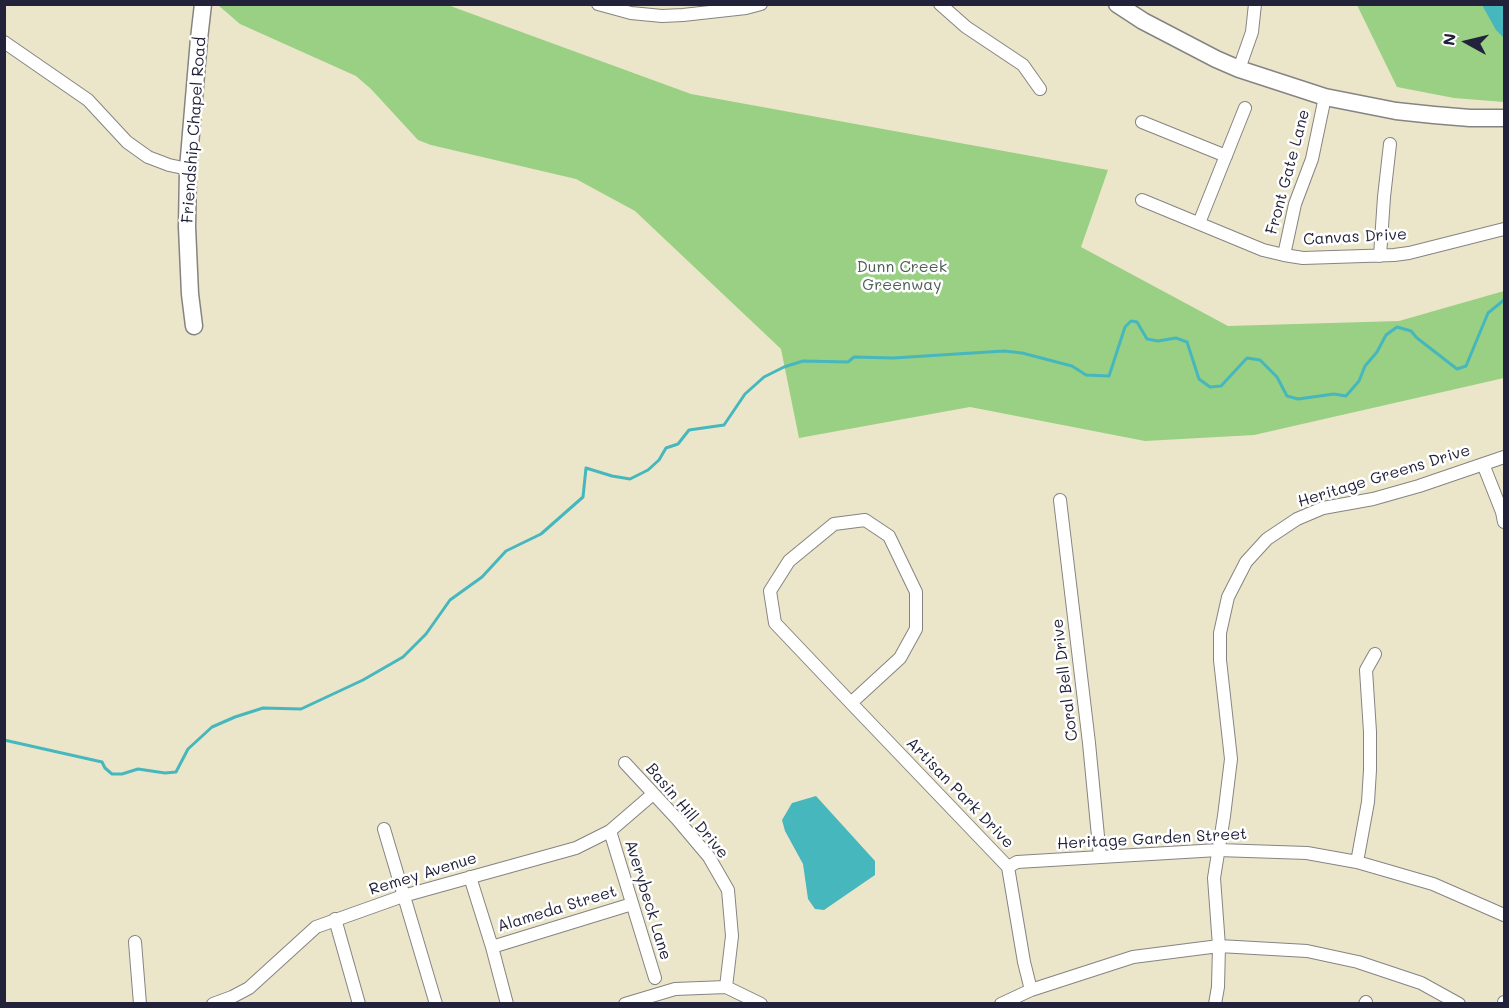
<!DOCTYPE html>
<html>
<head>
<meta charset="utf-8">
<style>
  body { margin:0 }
  #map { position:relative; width:1509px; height:1008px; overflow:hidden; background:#ebe6c9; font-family:Mali,sans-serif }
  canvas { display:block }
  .frame { position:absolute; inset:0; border:6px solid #22223b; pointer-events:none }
  .north { position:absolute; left:1437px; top:12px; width:60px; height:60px; -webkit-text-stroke:4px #fff; paint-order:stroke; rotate:278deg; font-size:16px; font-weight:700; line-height:24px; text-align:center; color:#22223b }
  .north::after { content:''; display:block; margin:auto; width:21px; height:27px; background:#22223b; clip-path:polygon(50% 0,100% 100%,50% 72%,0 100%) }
</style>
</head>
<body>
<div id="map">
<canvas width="1509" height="1008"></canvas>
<div class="frame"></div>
<div class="north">N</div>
</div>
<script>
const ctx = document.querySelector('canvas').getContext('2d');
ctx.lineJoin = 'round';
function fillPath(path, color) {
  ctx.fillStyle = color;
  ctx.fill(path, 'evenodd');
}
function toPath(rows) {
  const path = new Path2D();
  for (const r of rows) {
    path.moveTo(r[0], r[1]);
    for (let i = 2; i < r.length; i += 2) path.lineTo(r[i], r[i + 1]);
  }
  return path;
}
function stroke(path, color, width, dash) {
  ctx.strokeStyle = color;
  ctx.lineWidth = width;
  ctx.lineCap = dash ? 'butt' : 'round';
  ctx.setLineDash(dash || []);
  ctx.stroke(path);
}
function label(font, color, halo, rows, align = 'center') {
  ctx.font = font + ' Mali,sans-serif';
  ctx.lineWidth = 5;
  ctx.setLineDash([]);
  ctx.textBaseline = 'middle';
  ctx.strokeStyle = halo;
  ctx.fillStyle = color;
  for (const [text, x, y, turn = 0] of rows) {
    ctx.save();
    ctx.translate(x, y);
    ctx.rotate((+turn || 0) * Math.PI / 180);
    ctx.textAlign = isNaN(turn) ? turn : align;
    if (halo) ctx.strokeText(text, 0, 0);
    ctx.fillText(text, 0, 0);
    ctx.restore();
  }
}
fillPath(toPath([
  [218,5,448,5,464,11,691,94,1108,170,1081,247,1228,326,1399,321,1504,291,1504,378,1254,435,1145,441,970,407,799,438,781,349,635,211,576,179,431,145,418,140,371,89,356,76,240,24],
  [1357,5,1504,5,1504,102,1454,98,1397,87]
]), '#99d083');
fillPath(toPath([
  [1482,5,1504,5,1504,38,1496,30],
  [816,796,875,861,875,875,824,910,815,909,808,899,803,864,785,831,782,820,792,803]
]), '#47b7be');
stroke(toPath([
  [4,740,102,762,105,768,112,774,122,774,138,769,165,773,176,772,188,749,212,727,235,717,263,708,301,709,363,680,403,657,426,634,450,600,482,577,506,551,541,534,583,497,586,468,612,476,630,479,648,470,659,460,666,448,678,444,689,430,724,425,745,394,764,377,784,367,803,361,848,362,854,357,893,358,1004,351,1022,353,1072,366,1086,375,1109,376,1125,327,1131,321,1137,322,1147,339,1158,341,1176,338,1187,342,1199,379,1210,387,1221,386,1247,358,1260,360,1277,377,1287,396,1298,399,1334,394,1346,396,1359,381,1365,366,1377,352,1386,335,1397,327,1411,331,1417,338,1457,369,1466,366,1488,313,1504,300]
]), '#47b7be', 3);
const street = toPath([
  [598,4,631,13,662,16,683,15,746,8,761,4],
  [940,4,966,27,1023,65,1040,89],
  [4,42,88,100,127,142,148,157,169,165,188,169],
  [1239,69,1252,32,1255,4],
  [1142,122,1226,156],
  [1142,200,1263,250,1284,255,1303,258,1394,255,1409,253,1504,229],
  [1199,223,1245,108],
  [1284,255,1295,204,1312,159,1325,97],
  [1380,256,1384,197,1390,144],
  [1483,464,1502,512,1504,522],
  [1060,500,1089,743,1100,857],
  [851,703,900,658,916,629,916,592,889,536,865,520,834,524,789,561,770,591,775,623,851,703,1008,867,1024,962,1031,990],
  [625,763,677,819,709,857,728,890,732,936,726,987],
  [384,829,436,1004],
  [610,831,655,978],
  [1357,862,1368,802,1370,770,1370,732,1366,670,1375,654],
  [1008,867,1017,862,1218,850,1307,853,1357,862,1433,884,1504,915],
  [470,877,492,947,507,1004],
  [335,919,359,1004],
  [135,942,140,1004],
  [492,947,632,904],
  [213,1004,232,997,249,988,316,927,403,896,576,848,610,831,653,794],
  [625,1004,675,989,726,987,761,1004],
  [1001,1004,1031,990,1133,957,1219,946,1307,951,1358,962,1421,983,1459,1004],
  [1215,1004,1218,987,1219,946,1214,878,1224,816,1231,759,1220,660,1220,633,1228,597,1246,562,1267,539,1297,519,1323,508,1373,499,1419,486,1504,457],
  [1365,1004,1366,1002],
  [1504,1004,1504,1002]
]);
const secondary = toPath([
  [1117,4,1143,21,1216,59,1239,69,1325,97,1396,111,1434,115,1470,118,1504,118],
  [194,326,190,294,187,227,188,169,199,39,203,4]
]);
stroke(street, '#868482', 14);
stroke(secondary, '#868482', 19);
stroke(street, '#fff', 12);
stroke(secondary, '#fff', 16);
label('16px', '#22223b', '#fff', [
  ["Friendship Chapel Road",194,130,-86],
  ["Front Gate Lane",1288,172,-75],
  ["Canvas Drive",1355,237,-3],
  ["Heritage Greens Drive",1384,476,-17],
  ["Coral Bell Drive",1065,680,-97],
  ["Artisan Park Drive",960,793,46],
  ["Basin Hill Drive",687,811,50],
  ["Heritage Garden Street",1152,839,-3],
  ["Remey Avenue",423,874,-17],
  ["Averybeck Lane",648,900,73],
  ["Alameda Street",557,909,-17]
]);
label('16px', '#4c5f54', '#fff', [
  ["Dunn Creek",902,267],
  ["Greenway",902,285]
]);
</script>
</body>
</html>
